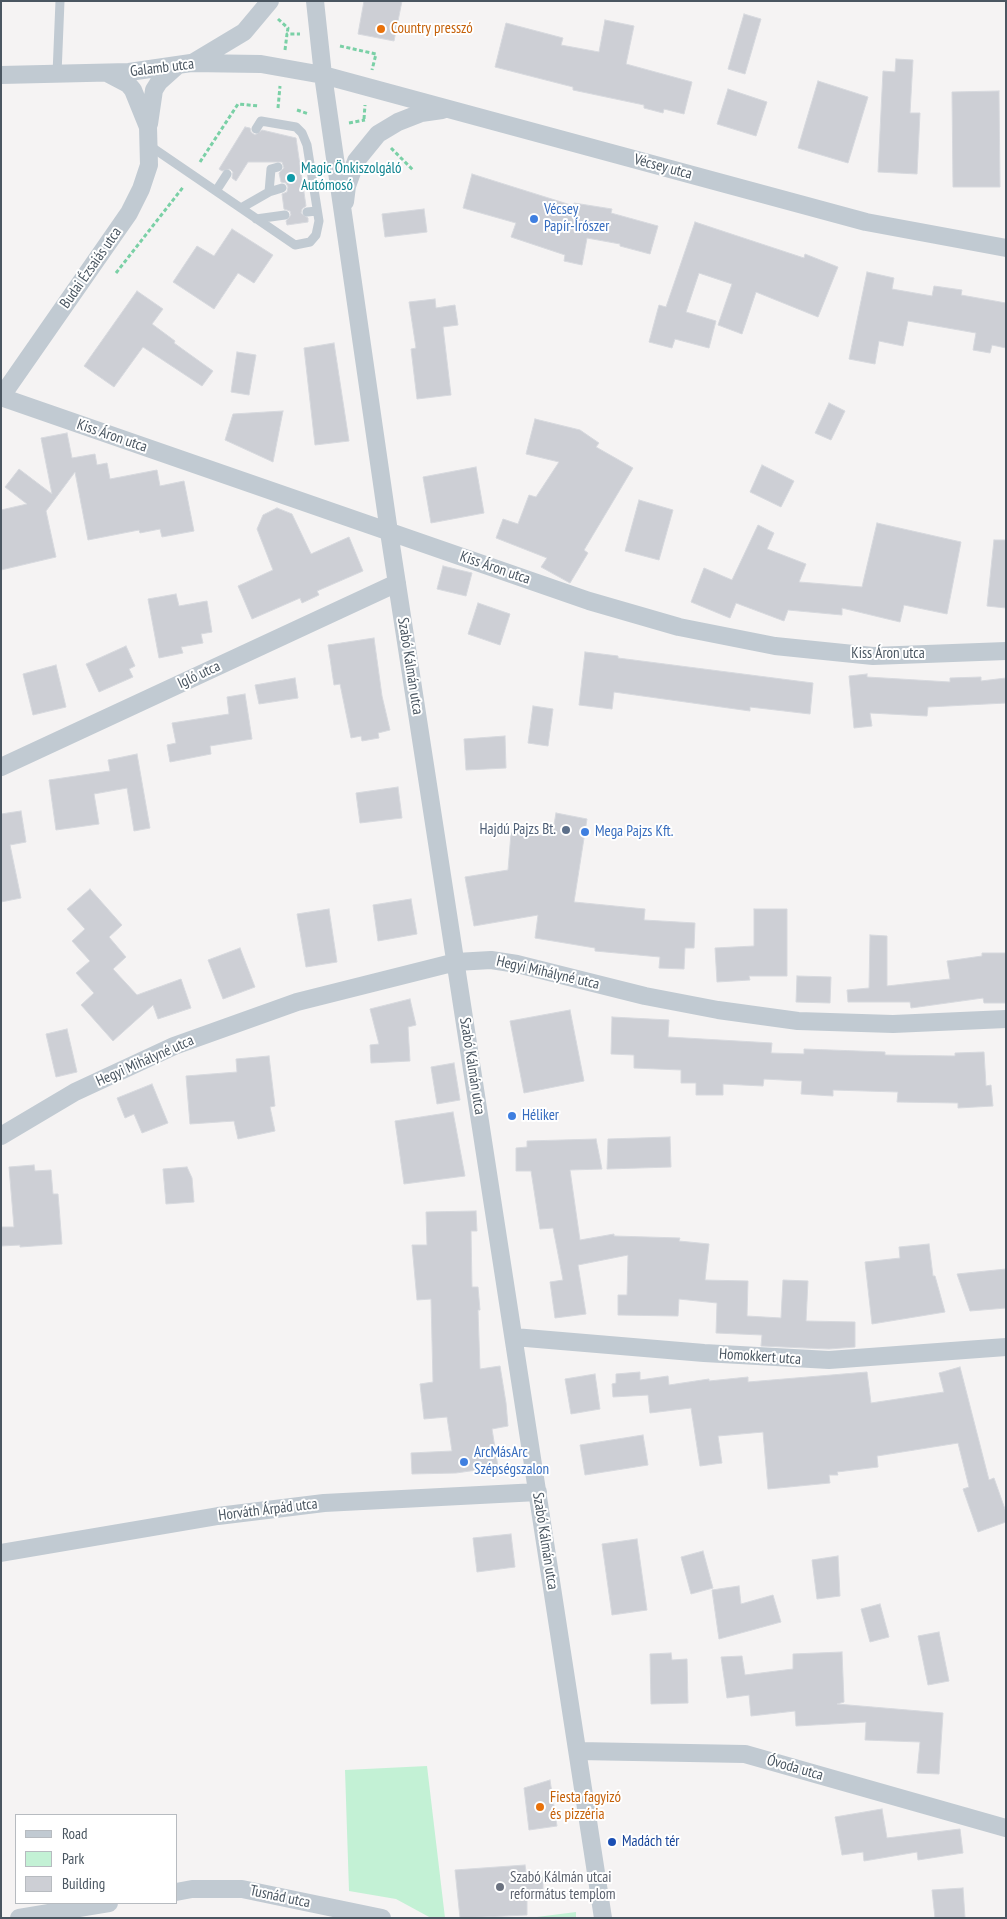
<!DOCTYPE html>
<html>
<head>
<meta charset="utf-8">
<style>
  body { margin:0 }
  #map { position:relative; width:1007px; height:1919px; overflow:hidden; background:#f5f3f3; font-family:"PT Sans Narrow",sans-serif }
  canvas { display:block }
  .frame { position:absolute; inset:0; border:2px solid #4a5661; pointer-events:none }
  .legend { position:absolute; left:15px; top:1814px; width:162px; height:90px; box-sizing:border-box; background:#fff; border:1px solid #b7bbc0; margin:0; padding:6px 9px; list-style:none; font-size:15px; color:#4a5661 }
  .legend li { display:flex; align-items:center; gap:10px; height:25px }
  .legend b { width:25px; border:1px solid #b7bbc0 }
</style>
</head>
<body>
<div id="map">
<canvas width="1007" height="1919"></canvas>
<div class="frame"></div>
<ul class="legend">
<li><b style="height:6px;background:#c1cad2"></b>Road</li>
<li><b style="height:14px;background:#c3f1d5"></b>Park</li>
<li><b style="height:14px;background:#cdcfd5"></b>Building</li>
</ul>
</div>
<script>
const ctx = document.querySelector('canvas').getContext('2d');
ctx.lineJoin = 'round';
function fillPath(path, color) {
  ctx.fillStyle = color;
  ctx.fill(path, 'evenodd');
}
function toPath(rows) {
  const path = new Path2D();
  for (const r of rows) {
    path.moveTo(r[0], r[1]);
    for (let i = 2; i < r.length; i += 2) path.lineTo(r[i], r[i + 1]);
  }
  return path;
}
function stroke(path, color, width, dash) {
  ctx.strokeStyle = color;
  ctx.lineWidth = width;
  ctx.lineCap = dash ? 'butt' : 'round';
  ctx.setLineDash(dash || []);
  ctx.stroke(path);
}
function label(font, color, halo, rows, align = 'center') {
  ctx.font = font + ' "PT Sans Narrow",sans-serif';
  ctx.lineWidth = 4;
  ctx.setLineDash([]);
  ctx.textBaseline = 'middle';
  ctx.strokeStyle = halo;
  ctx.fillStyle = color;
  for (const [text, x, y, turn = 0] of rows) {
    ctx.save();
    ctx.translate(x, y);
    ctx.rotate((+turn || 0) * Math.PI / 180);
    ctx.textAlign = isNaN(turn) ? turn : align;
    if (halo) ctx.strokeText(text, 0, 0);
    ctx.fillText(text, 0, 0);
    ctx.restore();
  }
}
fillPath(toPath([
  [427,1766,445,1918,431,1918,396,1899,349,1891,345,1770],
  [576,1912,576,1918,529,1918]
]), '#c3f1d5');
const building = toPath([
  [364,1,402,1,394,41,358,34,364,1],
  [744,14,761,19,745,74,728,69,744,14],
  [605,20,634,26,626,64,692,82,684,114,664,109,663,113,644,108,644,105,573,90,573,87,495,67,506,23,563,38,561,45,599,52,605,20],
  [896,59,913,60,910,113,920,113,917,174,878,172,883,71,895,72,896,59],
  [818,81,868,97,848,163,798,148,818,81],
  [728,89,767,102,756,136,717,124,728,89],
  [999,91,1000,187,953,187,952,92,999,91],
  [245,127,250,128,251,132,255,135,262,130,296,138,306,206,302,209,301,213,308,218,308,222,287,225,286,221,291,215,290,211,284,209,282,194,287,192,288,187,286,183,281,182,279,173,284,168,282,162,248,162,236,181,232,178,233,172,230,169,222,171,219,169,245,127],
  [472,174,574,206,574,203,612,209,611,213,658,226,650,254,620,246,620,244,587,238,582,265,564,261,565,255,511,237,516,223,463,208,472,174],
  [424,209,427,232,385,237,382,214,424,209],
  [695,222,804,258,805,254,838,267,818,317,756,292,742,334,718,325,732,284,699,273,686,312,716,321,709,348,675,339,672,348,649,342,659,305,666,307,695,222],
  [232,229,273,255,254,283,238,273,214,309,173,282,197,246,214,256,232,229],
  [867,272,894,278,892,289,932,296,934,286,962,290,961,295,1006,303,1006,348,992,345,990,353,973,350,976,333,908,321,903,346,879,341,875,364,849,359,867,272],
  [137,291,163,309,152,324,175,341,174,343,213,371,202,386,143,347,114,387,84,366,137,291],
  [435,299,436,308,455,305,458,325,443,327,451,395,417,399,411,349,416,348,409,302,435,299],
  [334,343,349,441,315,445,304,348,334,343],
  [237,352,256,355,249,395,231,392,237,352],
  [829,403,845,411,831,440,815,433,829,403],
  [283,411,273,462,225,440,233,414,283,411],
  [535,419,580,430,599,443,596,447,633,468,584,550,588,553,570,583,541,567,547,558,496,538,503,519,518,524,529,495,536,497,559,462,526,454,535,419],
  [67,433,72,458,95,454,97,465,107,463,110,479,157,470,160,486,184,481,194,531,162,537,160,529,140,533,139,530,88,540,75,472,46,511,56,557,1,570,1,510,27,504,5,487,19,469,52,494,41,438,67,433],
  [762,465,794,481,781,507,750,492,762,465],
  [476,467,484,513,431,523,423,477,476,467],
  [639,500,673,510,659,560,625,551,639,500],
  [277,508,292,514,311,554,349,537,363,571,317,591,319,595,302,603,300,598,252,619,238,586,273,570,257,529,263,515,277,508],
  [877,523,961,542,947,614,904,605,900,622,842,608,842,615,788,610,784,621,736,603,730,618,691,602,704,568,732,580,758,525,774,533,767,549,806,564,799,582,862,587,877,523],
  [994,540,1006,540,1006,608,987,606,994,540],
  [443,566,472,573,466,596,437,589,443,566],
  [176,594,179,606,207,601,212,632,201,634,203,643,181,647,183,653,159,658,148,599,176,594],
  [478,603,510,614,500,645,468,634,478,603],
  [374,638,382,696,390,730,378,733,379,738,362,741,361,736,351,738,340,684,334,685,328,645,374,638],
  [126,646,135,666,129,669,133,677,99,692,86,664,126,646],
  [585,652,618,656,618,658,813,683,810,714,750,707,750,711,614,692,612,709,579,705,585,652],
  [56,665,66,707,33,715,23,674,56,665],
  [867,674,867,677,950,682,950,678,981,677,981,681,1006,678,1006,703,928,707,927,716,870,713,872,726,854,728,849,676,867,674],
  [295,678,298,698,259,704,255,685,295,678],
  [245,694,252,739,210,746,211,754,170,762,167,745,176,743,172,723,229,714,227,697,245,694],
  [533,706,553,709,548,746,528,743,533,706],
  [505,736,506,768,466,770,464,739,505,736],
  [137,754,150,828,134,831,127,788,94,794,99,824,56,830,49,780,110,771,108,760,137,754],
  [398,787,402,818,360,823,356,793,398,787],
  [21,811,26,842,10,845,21,898,1,902,1,814,21,811],
  [556,813,587,819,574,902,645,909,644,920,695,923,694,948,685,948,684,969,659,968,660,957,595,951,595,948,535,938,538,915,474,926,465,877,508,870,511,833,552,836,556,813],
  [90,889,122,925,109,937,126,957,113,969,137,995,181,979,191,1008,158,1019,153,1005,113,1041,81,1005,94,993,76,973,90,961,72,941,85,929,67,909,90,889],
  [411,899,417,934,378,941,373,905,411,899],
  [329,909,337,962,306,967,297,914,329,909],
  [754,909,787,909,787,976,749,976,750,980,717,982,715,948,754,946,754,909],
  [870,935,887,936,887,986,950,979,947,961,982,956,982,953,1006,953,1006,1003,984,1003,983,998,911,1008,910,1002,848,1002,847,990,869,988,870,935],
  [240,948,255,987,223,999,208,960,240,948],
  [797,976,831,977,830,1003,796,1002,797,976],
  [410,999,416,1025,408,1027,410,1061,371,1063,370,1045,379,1044,370,1009,410,999],
  [570,1010,584,1081,524,1093,510,1021,570,1010],
  [612,1017,669,1020,668,1037,772,1043,771,1053,804,1054,804,1049,885,1052,885,1055,955,1056,955,1053,984,1052,986,1086,991,1085,993,1106,958,1108,958,1103,897,1102,898,1092,833,1090,833,1096,801,1094,802,1081,764,1079,763,1086,723,1084,723,1095,696,1095,696,1083,681,1083,681,1070,634,1068,634,1055,611,1054,612,1017],
  [67,1029,77,1072,56,1077,46,1034,67,1029],
  [269,1056,275,1106,270,1107,275,1131,238,1139,234,1121,190,1124,186,1076,237,1072,236,1059,269,1056],
  [454,1063,460,1100,437,1104,431,1067,454,1063],
  [152,1084,168,1123,142,1133,134,1114,125,1118,117,1098,152,1084],
  [453,1112,465,1176,404,1184,395,1121,453,1112],
  [670,1137,671,1167,607,1169,608,1139,670,1137],
  [596,1139,602,1169,570,1170,580,1240,614,1234,614,1236,680,1238,679,1241,709,1244,705,1280,748,1281,747,1316,781,1318,783,1280,808,1281,806,1321,855,1322,855,1347,829,1349,761,1346,762,1335,716,1333,717,1303,679,1299,678,1316,618,1315,618,1295,627,1295,628,1255,578,1265,586,1314,555,1318,550,1282,563,1280,553,1228,540,1229,531,1171,516,1171,516,1148,527,1147,527,1141,596,1139],
  [34,1165,35,1171,51,1170,53,1194,58,1194,62,1244,20,1247,20,1245,1,1246,1,1227,14,1227,9,1167,34,1165],
  [187,1167,192,1178,194,1202,166,1204,163,1169,187,1167],
  [476,1211,477,1231,471,1231,472,1287,478,1287,480,1310,478,1310,480,1369,500,1366,506,1403,508,1426,492,1429,498,1467,456,1473,412,1474,411,1453,452,1451,447,1417,424,1419,420,1384,433,1382,431,1299,417,1300,412,1245,427,1245,426,1212,476,1211],
  [929,1244,933,1276,935,1276,945,1312,872,1324,865,1262,900,1258,899,1247,929,1244],
  [1006,1269,1006,1308,970,1311,957,1274,1006,1269],
  [960,1367,989,1480,994,1478,1006,1512,1006,1522,978,1532,963,1489,969,1487,958,1443,877,1456,878,1467,837,1472,838,1475,829,1475,830,1483,768,1489,763,1432,718,1436,722,1463,700,1466,691,1408,650,1413,648,1395,613,1397,612,1384,616,1383,616,1374,640,1372,640,1380,668,1376,669,1385,709,1379,709,1381,748,1377,748,1382,867,1372,871,1403,944,1392,939,1373,960,1367],
  [595,1374,600,1409,571,1414,565,1379,595,1374],
  [643,1435,648,1465,585,1475,580,1445,643,1435],
  [511,1534,515,1567,477,1572,473,1538,511,1534],
  [637,1539,647,1610,612,1615,602,1544,637,1539],
  [703,1551,713,1588,691,1594,681,1557,703,1551],
  [838,1556,840,1596,817,1599,812,1560,838,1556],
  [739,1586,741,1604,773,1595,781,1622,719,1639,712,1590,739,1586],
  [880,1604,889,1637,870,1642,861,1609,880,1604],
  [939,1632,949,1681,928,1685,918,1636,939,1632],
  [842,1652,844,1702,837,1704,943,1713,939,1774,917,1773,920,1742,865,1740,866,1722,796,1726,795,1711,751,1716,749,1695,727,1698,721,1657,742,1656,745,1675,793,1669,793,1654,842,1652],
  [671,1653,672,1660,687,1659,688,1703,651,1704,650,1654,671,1653],
  [550,1780,557,1826,529,1830,524,1788,550,1780],
  [882,1809,887,1838,960,1829,963,1853,918,1860,917,1852,864,1861,863,1852,842,1855,835,1817,882,1809],
  [525,1865,527,1878,543,1877,543,1896,527,1898,527,1915,460,1918,455,1870,525,1865],
  [963,1888,965,1918,935,1918,932,1890,963,1888]
]);
fillPath(building, '#cdcfd5');
stroke(building, '#d7d9de', 1);
stroke(toPath([
  [278,19,288,28,287,34],
  [340,46,376,54,372,70],
  [285,50,287,34,300,34],
  [278,108,280,86],
  [297,110,309,114],
  [364,119,365,105],
  [349,123,365,120],
  [391,148,414,171],
  [200,162,238,104,259,106],
  [116,273,184,186]
]), '#7ad0a6', 3, [4, 2.5]);
stroke(toPath([
  [57,74,60,1],
  [150,146,295,245,310,242,316,235,319,221,307,145,302,133,296,127,261,121,256,129],
  [216,191,227,174],
  [269,192,271,169,278,167],
  [241,208,269,192,282,188],
  [307,212,317,211],
  [256,219,285,215]
]), '#c1cad2', 9);
stroke(toPath([
  [315,1,323,75,389,532,603,1918],
  [194,62,244,32,270,1],
  [1,75,129,72,191,63,261,64,323,75,866,222,1006,248],
  [149,124,154,90,159,82,178,65],
  [345,202,347,186,356,161,378,134,398,122,421,113,442,110],
  [1,397,589,601,679,627,775,646,873,656,1006,651],
  [1,397,129,213,141,189,149,165,148,127,133,90,128,84,109,74],
  [1,767,397,583],
  [1,1136,75,1092,174,1046,297,1002,456,962,491,960,517,964,645,996,718,1010,798,1021,893,1024,1006,1019],
  [514,1337,704,1353,829,1360,1006,1347],
  [1,1553,218,1516,324,1503,538,1492],
  [578,1751,745,1754,1006,1828],
  [176,1892,192,1889,242,1889,382,1918],
  [19,1918,109,1903]
]), '#c1cad2', 18);
for (const [x, y, r, color] of [
  [381,29,5,"#e8710a"],
  [291,178,5,"#0f9aa8"],
  [534,219,5,"#3f7fe0"],
  [566,830,5,"#5c6f8a"],
  [585,832,5,"#3f7fe0"],
  [512,1116,5,"#3f7fe0"],
  [464,1462,5,"#3f7fe0"],
  [540,1807,5,"#e8710a"],
  [612,1842,5,"#1a4fb4"],
  [500,1887,5,"#6b7280"]
]) {
  const dot = new Path2D();
  dot.arc(x, y, r, 0, 2 * Math.PI);
  ctx.fillStyle = color;
  ctx.fill(dot);
  stroke(dot, '#fff', 2);
}
label('15px', '#c56008', '#fff', [
  ["Country presszó",391,29],
  ["Fiesta fagyizó",550,1798],
  ["és pizzéria",550,1815]
], 'left');
label('15px', '#4a5661', '#fff', [
  ["Galamb utca",162,68,-7],
  ["Vécsey utca",663,167,15],
  ["Budai Ézsaiás utca",91,268,-55],
  ["Kiss Áron utca",112,436,19],
  ["Kiss Áron utca",495,568,19],
  ["Kiss Áron utca",888,654],
  ["Szabó Kálmán utca",410,666,81],
  ["Igló utca",199,675,-25],
  ["Hegyi Mihályné utca",548,973,13],
  ["Hegyi Mihályné utca",145,1061,-24],
  ["Szabó Kálmán utca",472,1066,81],
  ["Homokkert utca",760,1357,4],
  ["Horváth Árpád utca",268,1510,-7],
  ["Szabó Kálmán utca",545,1541,81],
  ["Óvoda utca",795,1768,16],
  ["Tusnád utca",280,1897,12]
]);
label('15px', '#0d838f', '#fff', [
  ["Magic Önkiszolgáló",301,169],
  ["Autómosó",301,186]
], 'left');
label('15px', '#366cbe', '#fff', [
  ["Vécsey",544,210],
  ["Papír-Írószer",544,227],
  ["Mega Pajzs Kft.",595,832],
  ["Héliker",522,1116],
  ["ArcMásArc",474,1453],
  ["Szépségszalon",474,1470]
], 'left');
label('15px', '#4e5e75', '#fff', [
  ["Hajdú Pajzs Bt.",556,830]
], 'right');
label('15px', '#164399', '#fff', [
  ["Madách tér",622,1842]
], 'left');
label('15px', '#5b616d', '#fff', [
  ["Szabó Kálmán utcai",510,1878],
  ["református templom",510,1895]
], 'left');
</script>
</body>
</html>
